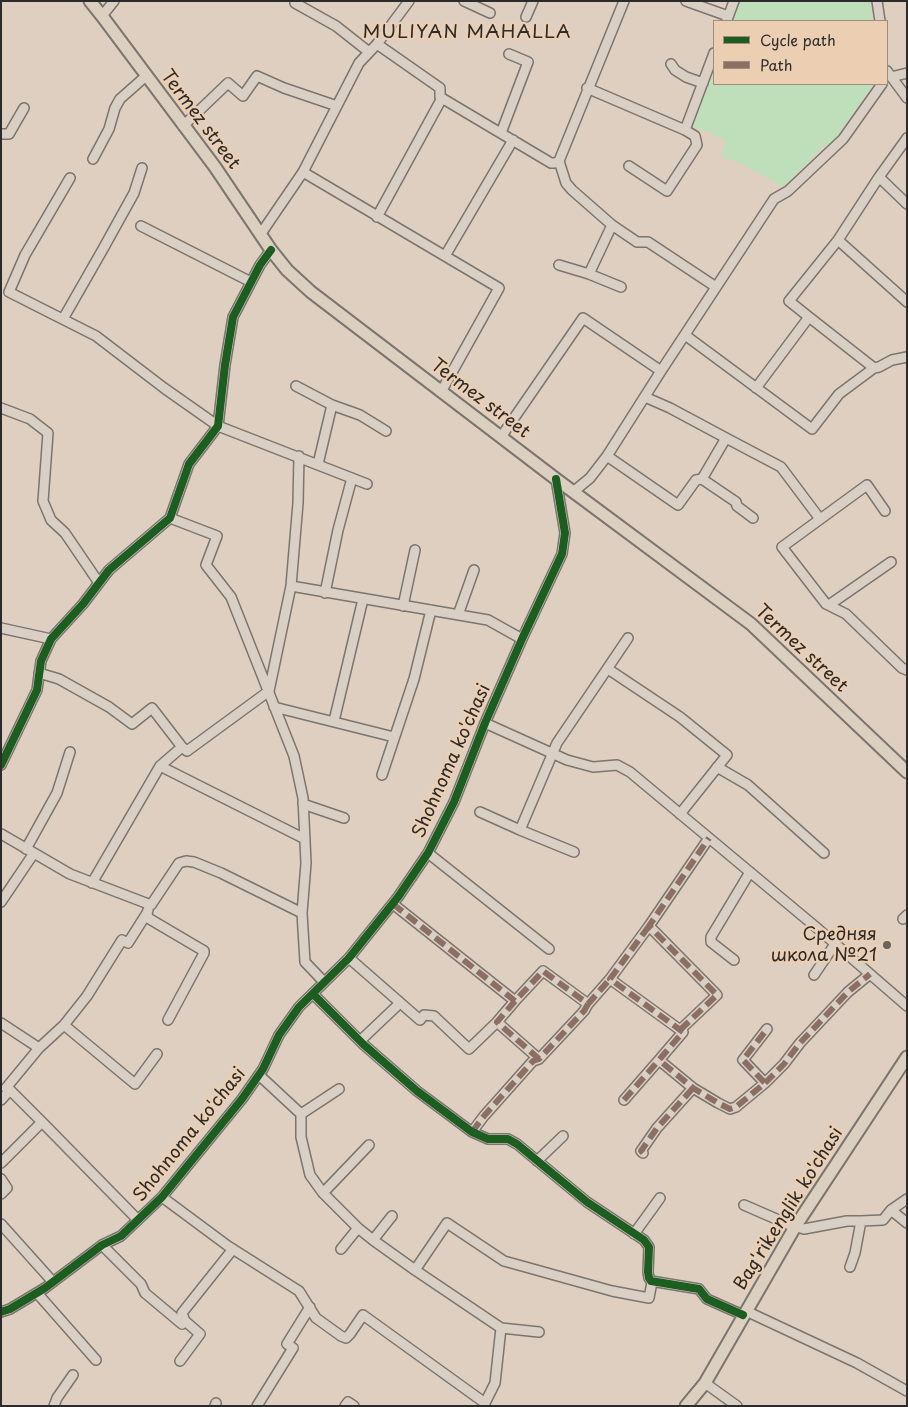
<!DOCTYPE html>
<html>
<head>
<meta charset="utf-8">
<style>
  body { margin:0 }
  #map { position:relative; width:908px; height:1407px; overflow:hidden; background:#dfcfc0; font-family:"Playpen Sans",sans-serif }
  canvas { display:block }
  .frame { position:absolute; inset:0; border:2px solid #2b2b2b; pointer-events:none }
  .legend { position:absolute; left:713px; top:20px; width:175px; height:65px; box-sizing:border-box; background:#eccfb3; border:1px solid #9f8d7d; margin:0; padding:6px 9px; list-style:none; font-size:15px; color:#2b2b2b }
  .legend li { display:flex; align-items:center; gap:10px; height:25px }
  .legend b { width:25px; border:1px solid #9f8d7d }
</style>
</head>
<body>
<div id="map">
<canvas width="908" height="1407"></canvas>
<div class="frame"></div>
<ul class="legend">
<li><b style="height:6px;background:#1b5e20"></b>Cycle path</li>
<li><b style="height:6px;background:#8d6e63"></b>Path</li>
</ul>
</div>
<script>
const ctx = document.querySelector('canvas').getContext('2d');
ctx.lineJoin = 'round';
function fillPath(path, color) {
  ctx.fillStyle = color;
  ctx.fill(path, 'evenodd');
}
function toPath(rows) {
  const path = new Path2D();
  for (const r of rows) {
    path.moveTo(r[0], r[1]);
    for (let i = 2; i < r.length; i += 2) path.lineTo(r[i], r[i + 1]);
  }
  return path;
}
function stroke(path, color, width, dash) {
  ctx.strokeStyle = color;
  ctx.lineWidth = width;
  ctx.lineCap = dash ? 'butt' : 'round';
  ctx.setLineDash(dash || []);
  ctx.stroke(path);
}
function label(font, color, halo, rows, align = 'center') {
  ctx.font = font + ' "Playpen Sans",sans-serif';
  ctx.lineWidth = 4.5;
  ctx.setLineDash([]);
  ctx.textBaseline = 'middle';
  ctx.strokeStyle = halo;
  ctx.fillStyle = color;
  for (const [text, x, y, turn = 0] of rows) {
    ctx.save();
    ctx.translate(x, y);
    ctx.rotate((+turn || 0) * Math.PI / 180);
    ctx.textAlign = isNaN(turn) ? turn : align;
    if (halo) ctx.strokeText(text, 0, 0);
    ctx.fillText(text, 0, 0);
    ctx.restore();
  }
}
fillPath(toPath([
  [739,1,870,1,873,21,732,21],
  [714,67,714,84,874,84,830,145,827,143,784,187,736,161,721,157,726,140,692,126]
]), '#bfdeba');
const minor = toPath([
  [464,1,490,13],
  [686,1,728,16],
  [877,1,880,21],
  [295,3,336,26,369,52],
  [102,16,114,1],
  [526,17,533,1],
  [727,20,734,1],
  [377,44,440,88,440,97,551,163,555,163,559,161,624,1],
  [671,64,675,70,686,77,703,83],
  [887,71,907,98],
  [891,77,907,73],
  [587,88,685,130],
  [183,126,228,83,243,96,257,76,284,88,337,106],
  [501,133,528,62,509,54],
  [1,134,9,134,24,108],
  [93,159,109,129,115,108,120,99,146,76],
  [559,161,566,183,572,190,612,225],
  [629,166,667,191,697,145,695,136,685,130,714,53],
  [303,172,499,288,441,392],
  [879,177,907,204],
  [70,178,25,255,9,292,96,336,164,388,218,426,367,484],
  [377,217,442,98],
  [141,226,251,282],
  [260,235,303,172,359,63,377,44,409,1],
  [838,240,907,302],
  [445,256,513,140],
  [559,265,589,274,621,287],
  [589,274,612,225,637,242,648,242,716,287],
  [809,317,874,368],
  [63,319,103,249,134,193,142,168],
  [685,335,812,429,839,394,874,368,879,367,892,360,907,357],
  [296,386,332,405,318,464],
  [756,388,809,317,789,301,838,240,879,177,907,138],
  [645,397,670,408,726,438,702,479,736,502,737,506,753,518],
  [332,405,360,415,386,431],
  [1,408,30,419,48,433,43,501,51,520,65,533,99,583],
  [501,437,583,318,661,371],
  [726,438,781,467,820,519],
  [607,456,678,505,696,480,702,479],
  [573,492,590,478,607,456,661,371,774,199,788,191,843,139,882,84],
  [885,511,867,485,782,547,826,604,846,614,902,668,907,670],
  [170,518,217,536,206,565,231,597,294,756,303,798,306,863,302,913],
  [291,586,488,620,522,639],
  [325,593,338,530,352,478],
  [829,605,891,562],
  [403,606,415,550],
  [458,615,474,570],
  [1,628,51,639],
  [608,669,680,717,727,755,680,814],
  [39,673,59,679,109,707,132,724,152,708,182,747],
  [274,707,394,737],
  [334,721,363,599],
  [485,723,567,760,593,767,617,765,630,772,817,928,907,1006],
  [1,765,37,690,41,661,51,639,83,604,109,570,170,518,189,464,218,426,225,365,233,317,260,265,271,250],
  [160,766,182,747,187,751,269,691,291,586,298,503,299,456],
  [717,767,748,785,824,853],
  [382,775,414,679,431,610],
  [303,804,344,818],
  [480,812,520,830],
  [1,834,70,874,151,905,179,863,186,861,194,862,221,873,302,913,305,962,324,982],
  [26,849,57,793,70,752],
  [574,852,520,830,557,743,628,638],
  [428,853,549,949],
  [92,883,160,766,305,839],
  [1,902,34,853],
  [393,904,515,1001,543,971,588,1004,610,979],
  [148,910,147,913,148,918,204,951,204,953,168,1020],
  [903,919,907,915],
  [649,926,610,979,683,1032,659,1060,693,1088,718,1103,730,1109,736,1107,765,1083,743,1060,767,1029],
  [349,958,420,1020,424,1015,434,1016,469,1049,497,1022],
  [734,960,711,942,711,937,750,872],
  [814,975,835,944],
  [313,994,363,1044,417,1091,472,1132,488,1139,508,1139,517,1144,587,1202,644,1240,649,1247,648,1272,649,1278,651,1281,699,1289,707,1299,743,1315],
  [515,1001,497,1022,539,1059],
  [1,1023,39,1048],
  [64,1025,135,1084,157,1054],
  [680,1030,717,995,649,926,709,838],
  [360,1041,400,1003],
  [259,1075,301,1114,301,1137,310,1175,323,1193,358,1228,341,1249],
  [765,1083,784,1064,800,1043,848,992,870,974],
  [6,1088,39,1048,64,1025,87,996,122,940,128,943,147,913],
  [1,1100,10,1090,42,1122],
  [624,1100,659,1060],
  [301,1114,339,1089],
  [472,1132,484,1116,533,1061,539,1059,584,1011,588,1004],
  [643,1153,641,1151,657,1128,693,1088],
  [537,1161,563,1136],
  [1,1163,42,1122,138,1220],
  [1,1179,7,1188,1,1194],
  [323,1193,369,1145],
  [162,1197,228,1246,299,1291,316,1318,341,1336,346,1338,350,1334,363,1315,485,1403,485,1406],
  [744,1205,790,1225,804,1229,847,1221,861,1221,855,1253,850,1267],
  [891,1210,907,1199],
  [861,1221,883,1220,891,1210,907,1223],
  [1,1224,53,1282],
  [358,1228,373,1240,392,1216],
  [634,1234,660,1198],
  [373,1240,415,1270,447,1223,504,1261,612,1291,649,1298,652,1282],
  [102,1245,141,1284,145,1293,182,1324,185,1321],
  [415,1270,501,1328,539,1332],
  [37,1293,96,1360],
  [746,1311,857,1363,907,1391],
  [1,1312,10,1309,45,1288,102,1245,121,1236,162,1197,242,1099,263,1069,279,1035,299,1007,349,958,398,897,428,853,454,802,485,723,522,639,562,554,565,533,556,479],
  [180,1361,200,1334,185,1321,182,1313,233,1249],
  [705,1383,737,1406],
  [485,1403,495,1383,501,1328],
  [54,1406,57,1398,73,1375],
  [215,1406,216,1403],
  [257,1406,293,1348,287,1344,310,1307],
  [345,1406,348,1402,354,1406]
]);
const major = toPath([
  [90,1,102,16,215,167,271,250,287,270,311,292,556,479,751,624,907,772],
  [686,1406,705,1383,795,1227,907,1057]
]);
stroke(minor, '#7c756e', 12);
stroke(major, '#7c756e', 15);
stroke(minor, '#dacfc5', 9);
stroke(major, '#dbcfbf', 11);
stroke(toPath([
  [393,904,515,1001,543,971,588,1004,610,979],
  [649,926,610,979,683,1032,659,1060,693,1088,718,1103,730,1109,736,1107,765,1083,743,1060,767,1029],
  [515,1001,497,1022,539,1059],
  [680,1030,717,995,649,926,709,838],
  [765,1083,784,1064,800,1043,848,992,870,974],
  [624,1100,659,1060],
  [472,1132,484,1116,533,1061,539,1059,584,1011,588,1004],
  [643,1153,641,1151,657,1128,693,1088]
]), '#8d6e63', 6, [12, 6]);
stroke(toPath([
  [1,765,37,690,41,661,51,639,83,604,109,570,170,518,189,464,218,426,225,365,233,317,260,265,271,250],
  [313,994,363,1044,417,1091,472,1132,488,1139,508,1139,517,1144,587,1202,644,1240,649,1247,648,1272,649,1278,651,1281,699,1289,707,1299,743,1315],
  [1,1312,10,1309,45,1288,102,1245,121,1236,162,1197,242,1099,263,1069,279,1035,299,1007,349,958,398,897,428,853,454,802,485,723,522,639,562,554,565,533,556,479]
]), '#1b5e20', 8);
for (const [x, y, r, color] of [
  [887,945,5,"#6a645f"]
]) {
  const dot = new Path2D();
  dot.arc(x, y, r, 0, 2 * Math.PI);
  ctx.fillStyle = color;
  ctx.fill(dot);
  stroke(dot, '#eccfb3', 2);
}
label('18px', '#2b2b2b', '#eccfb3', [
  ["Termez street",200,120,53],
  ["Termez street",480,399,37],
  ["Termez street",801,649,43],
  ["Shohnoma ko'chasi",452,761,-66],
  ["Shohnoma ko'chasi",190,1135,-51],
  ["Bag'rikenglik ko'chasi",789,1209,-58]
]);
label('18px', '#2b2b2b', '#eccfb3', [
  ["Средняя",877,935],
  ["школа №21",877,956]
], 'right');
ctx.letterSpacing = '1px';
label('19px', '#2b2b2b', '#eccfb3', [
  ["MULIYAN MAHALLA",467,33]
]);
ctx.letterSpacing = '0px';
</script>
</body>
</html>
